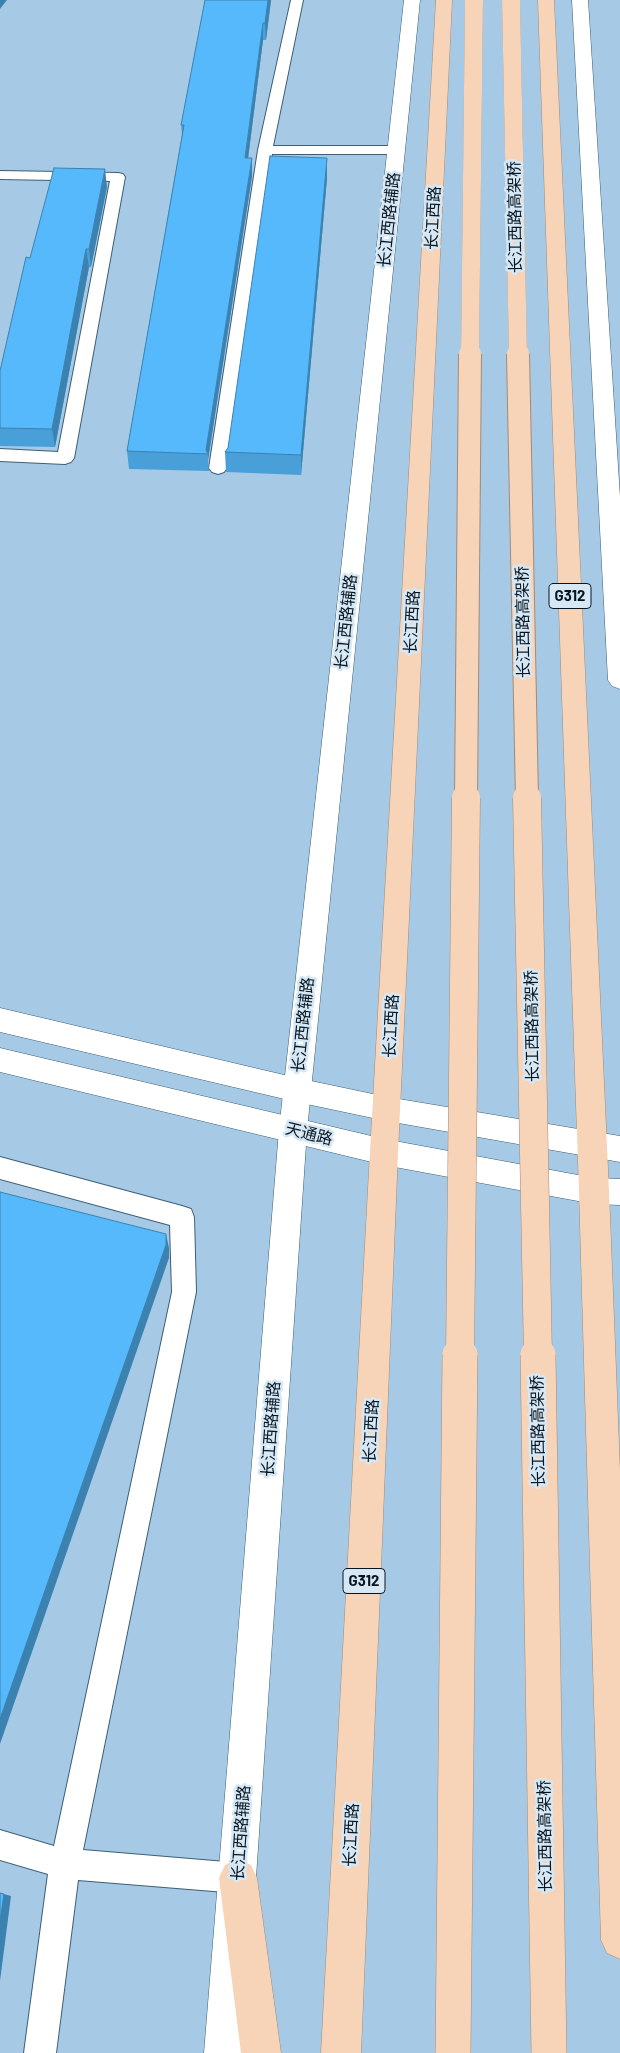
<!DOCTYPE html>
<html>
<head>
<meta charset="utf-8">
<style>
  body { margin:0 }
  canvas { display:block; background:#a6cae6 }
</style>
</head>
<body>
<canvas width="620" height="2053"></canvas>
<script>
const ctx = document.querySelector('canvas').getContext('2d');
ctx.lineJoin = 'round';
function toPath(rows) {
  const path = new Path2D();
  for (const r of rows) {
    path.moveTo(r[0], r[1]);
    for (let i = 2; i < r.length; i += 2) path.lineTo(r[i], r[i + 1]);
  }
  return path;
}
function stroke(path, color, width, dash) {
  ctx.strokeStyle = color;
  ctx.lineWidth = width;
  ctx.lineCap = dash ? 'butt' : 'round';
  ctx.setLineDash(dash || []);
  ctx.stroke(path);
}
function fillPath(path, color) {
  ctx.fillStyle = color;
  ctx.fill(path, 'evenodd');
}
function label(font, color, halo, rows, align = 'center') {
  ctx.font = font + ' Barlow,"Noto Sans SC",sans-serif';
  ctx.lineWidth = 5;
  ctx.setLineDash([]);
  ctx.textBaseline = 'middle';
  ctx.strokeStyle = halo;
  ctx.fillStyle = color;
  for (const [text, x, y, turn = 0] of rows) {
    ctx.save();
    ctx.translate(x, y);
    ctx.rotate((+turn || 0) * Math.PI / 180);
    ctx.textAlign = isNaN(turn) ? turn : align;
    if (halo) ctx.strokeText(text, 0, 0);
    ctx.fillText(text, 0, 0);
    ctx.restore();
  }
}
const service = toPath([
  [291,0,303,0,273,146,396,146,401,147,403,150,401,153,396,154,272,154,227,468,224,472,218,474,212,472,209,468,258,150,291,0],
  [0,171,118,173,123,174,125,177,74,458,71,462,65,464,0,461,0,449,58,452,110,181,0,179,0,171],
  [0,1157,182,1206,191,1209,194,1217,196,1292,83,1850,238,1863,249,1867,253,1878,249,1889,238,1893,78,1880,56,2053,24,2053,48,1874,0,1860,0,1830,54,1846,172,1292,170,1225,0,1179,0,1157]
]);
const minor = toPath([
  [404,0,420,0,307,1130,244,2053,204,2053,279,1130,404,0],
  [572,0,588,0,620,497,620,689,612,686,608,680,572,0]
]);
const tertiary = toPath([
  [0,1008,297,1078,387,1097,620,1136,620,1162,387,1121,297,1102,0,1032,0,1008],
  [0,1048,384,1139,594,1178,620,1179,620,1205,594,1204,384,1165,0,1072,0,1048]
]);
const trunk = toPath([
  [436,0,452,0,398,1152,361,2053,321,2053,370,1152,436,0],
  [538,0,554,0,609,1191,620,1471,620,1959,607,1953,601,1940,579,1191,538,0],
  [238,1859,251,1865,257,1878,281,2053,241,2053,219,1878,225,1865,238,1859]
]);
stroke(service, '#3d5e76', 2);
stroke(minor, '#3d5e76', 1);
stroke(tertiary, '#3d5e76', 1);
stroke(trunk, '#a28a76', 1);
fillPath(service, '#fff');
fillPath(minor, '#fff');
fillPath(tertiary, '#fff');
fillPath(trunk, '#f7d4b7');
const trunkBridgeFar3 = toPath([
  [511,0,518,355],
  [470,355,474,0]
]);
const trunkBridgeFar2 = toPath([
  [518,354,527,799],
  [466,799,470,354]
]);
const trunkBridgeFar1 = toPath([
  [527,798,538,1356],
  [460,1356,466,798]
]);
const trunkBridge = toPath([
  [538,1355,549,2053],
  [453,2053,460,1355]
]);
stroke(trunkBridgeFar3, '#a28a76', 18, []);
stroke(trunkBridgeFar2, '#a28a76', 24, []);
stroke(trunkBridgeFar1, '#a28a76', 29, []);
stroke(trunkBridge, '#a28a76', 36, []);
stroke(trunkBridgeFar3, '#f7d4b7', 18);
stroke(trunkBridgeFar2, '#f7d4b7', 22);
stroke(trunkBridgeFar1, '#f7d4b7', 28);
stroke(trunkBridge, '#f7d4b7', 35);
fillPath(toPath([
  [271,0,266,40,263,40,248,158,252,158,252,176,208,460,209,471,129,469,127,451,182,135,181,125],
  [327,158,327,178,301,475,226,472,225,452,228,448],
  [107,187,91,267,89,267,55,447,0,446,0,371,30,258]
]), '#499fd8');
fillPath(toPath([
  [0,0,7,0,0,9],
  [268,0,271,0,266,40,265,23],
  [263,23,263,40,246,175,245,158],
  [252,158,252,176,208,460,208,454,206,450],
  [327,158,327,178,301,475,301,455],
  [105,169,107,187,91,267,89,249],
  [86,249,89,267,55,447,52,429],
  [166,1234,169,1248,169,1258,0,1744,0,1719],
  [0,1893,11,1896,0,1981]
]), '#3c82b0');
const building = toPath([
  [205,0,268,0,265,23,263,23,245,158,252,158,206,450,208,454,127,451,184,125,181,125,205,0],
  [270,156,327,158,301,455,225,452,228,448,270,156],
  [54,168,105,169,89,249,86,249,52,429,0,428,0,371,26,257,30,258,54,168],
  [0,1192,166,1234,166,1245,0,1719,0,1192],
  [0,1893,4,1894,0,1922,0,1893]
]);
fillPath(building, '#55b9fb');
stroke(building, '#3c82b0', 1);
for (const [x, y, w] of [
  [570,596,42],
  [364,1581,42]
]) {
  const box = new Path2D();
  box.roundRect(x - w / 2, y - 12.5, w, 25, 4);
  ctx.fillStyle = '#d6e8f6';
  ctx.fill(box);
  stroke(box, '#08151f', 1);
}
label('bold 15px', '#08151f', null, [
  ["G312",570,596],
  ["G312",364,1581]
]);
label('16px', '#08151f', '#d6e8f6', [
  ["长江西路高架桥",515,217,-91],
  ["长江西路",433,218,-87],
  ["长江西路辅路",389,220,-84],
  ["长江西路辅路",346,622,-84],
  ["长江西路",412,622,-87],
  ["长江西路高架桥",523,622,-91],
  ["长江西路辅路",303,1025,-84],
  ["长江西路",391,1026,-87],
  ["长江西路高架桥",532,1026,-91],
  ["天通路",309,1134,14],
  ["长江西路辅路",271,1429,-86],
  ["长江西路",371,1431,-87],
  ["长江西路高架桥",538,1431,-91],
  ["长江西路辅路",241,1833,-86],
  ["长江西路",351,1835,-87],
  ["长江西路高架桥",545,1836,-91]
]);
</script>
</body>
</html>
